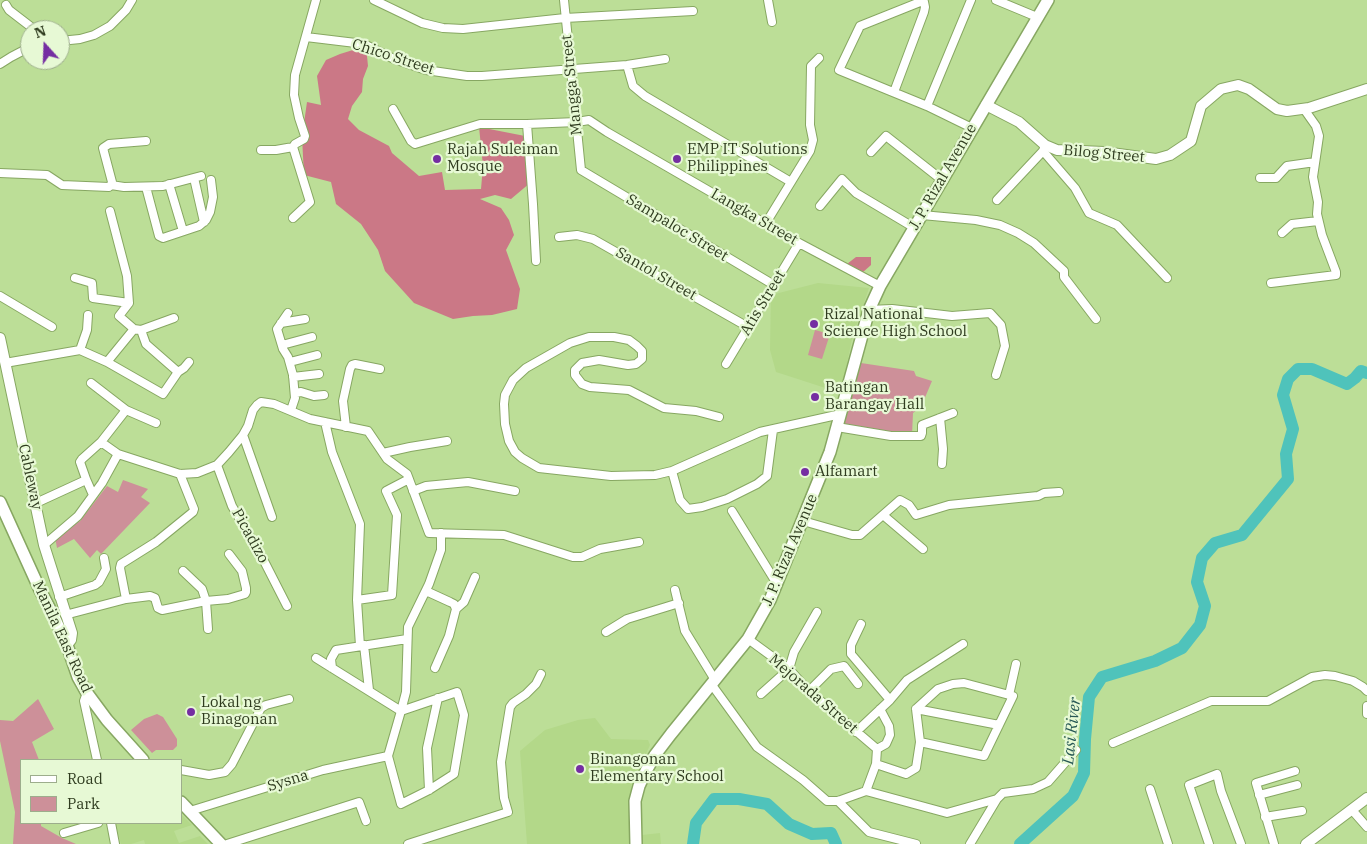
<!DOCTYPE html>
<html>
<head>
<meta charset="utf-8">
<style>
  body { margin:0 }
  #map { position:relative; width:1367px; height:844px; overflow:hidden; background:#bcde97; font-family:"IBM Plex Serif",serif }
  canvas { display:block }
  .legend { position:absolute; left:20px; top:759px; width:162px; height:65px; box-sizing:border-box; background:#e7f9d5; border:1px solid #9dad8c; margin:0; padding:6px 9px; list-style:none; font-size:15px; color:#2f3c1f }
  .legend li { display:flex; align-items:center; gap:10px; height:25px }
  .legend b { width:25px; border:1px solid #9dad8c }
  .north { position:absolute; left:20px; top:20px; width:50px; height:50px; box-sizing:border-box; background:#e7f9d5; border:1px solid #9dad8c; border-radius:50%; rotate:340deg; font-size:14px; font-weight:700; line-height:20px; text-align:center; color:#2f3c1f }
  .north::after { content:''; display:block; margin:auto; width:18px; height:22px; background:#752ea2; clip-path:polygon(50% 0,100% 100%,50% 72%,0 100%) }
</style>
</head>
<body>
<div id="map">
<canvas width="1367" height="844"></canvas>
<ul class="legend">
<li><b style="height:6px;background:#fff"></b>Road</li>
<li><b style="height:14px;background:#cd9099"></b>Park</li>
</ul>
<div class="north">N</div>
</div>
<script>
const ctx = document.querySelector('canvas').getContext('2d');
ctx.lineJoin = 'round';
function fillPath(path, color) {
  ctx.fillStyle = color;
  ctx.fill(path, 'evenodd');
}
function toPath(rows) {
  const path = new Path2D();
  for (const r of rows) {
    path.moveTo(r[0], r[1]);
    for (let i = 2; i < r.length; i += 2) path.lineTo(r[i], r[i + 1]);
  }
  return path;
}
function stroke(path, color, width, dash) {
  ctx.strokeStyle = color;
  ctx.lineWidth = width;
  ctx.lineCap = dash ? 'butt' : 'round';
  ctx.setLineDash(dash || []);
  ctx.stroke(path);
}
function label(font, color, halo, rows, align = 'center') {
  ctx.font = font + ' "IBM Plex Serif",serif';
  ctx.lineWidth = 4.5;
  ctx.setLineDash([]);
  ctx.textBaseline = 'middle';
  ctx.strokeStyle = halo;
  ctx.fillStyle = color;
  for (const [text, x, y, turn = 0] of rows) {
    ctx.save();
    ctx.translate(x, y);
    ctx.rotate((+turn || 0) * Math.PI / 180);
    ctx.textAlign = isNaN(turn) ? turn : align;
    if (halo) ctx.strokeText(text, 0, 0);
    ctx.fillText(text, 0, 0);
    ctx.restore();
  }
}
fillPath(toPath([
  [818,283,869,288,852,339,841,393,776,372,770,350,771,295],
  [595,718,611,739,648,740,650,745,631,786,630,844,527,844,520,751,545,730,578,720],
  [181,814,192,825,174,831,179,843,200,836,208,844,145,844,144,840,131,844,121,844,115,823,181,823],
  [660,833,661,844,642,844,642,835]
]), '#b3d889');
fillPath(toPath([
  [815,330,830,334,822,359,808,355],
  [861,363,914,371,916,376,932,381,921,407,913,413,912,435,843,427],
  [123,480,148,489,141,497,150,503,101,554,97,550,90,558,74,539,57,548,55,537,80,521,107,486,118,492],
  [38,699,54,729,32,742,39,760,21,760,21,823,41,823,41,826,62,838,76,844,13,844,15,812,0,741,0,720,13,721],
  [157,714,163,717,177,739,177,746,173,750,156,750,152,753,131,730,144,719]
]), '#cd9099');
fillPath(toPath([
  [366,46,368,66,363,79,362,92,352,106,348,119,359,130,389,146,392,153,419,176,442,172,445,190,481,189,483,166,479,127,525,136,530,183,511,199,495,195,480,199,501,208,509,220,514,235,506,250,520,289,517,309,492,315,473,316,453,319,414,303,385,271,378,250,361,224,336,204,331,182,304,175,302,137,307,102,321,105,317,76,326,60,340,54],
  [856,257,871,257,871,265,862,273,848,267,847,264]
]), '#cb7886');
stroke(toPath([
  [693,844,696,823,714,799,739,799,767,804,789,824,812,834,831,833,836,844],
  [1020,844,1073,796,1084,773,1085,739,1089,697,1102,677,1155,661,1182,648,1200,625,1205,606,1197,582,1202,558,1215,543,1242,535,1288,479,1286,454,1293,429,1283,395,1288,379,1298,369,1312,369,1347,384,1355,378,1361,371,1367,373]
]), '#4fc3bb', 12);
const minor = toPath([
  [374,0,422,23,443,28,463,29,565,18,693,11],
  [564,0,581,170,774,285],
  [768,0,772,22],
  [996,0,1037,17],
  [6,5,9,10,35,30],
  [306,37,364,44,394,59,426,70,467,76,482,76,627,65,665,59],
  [60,41,80,39,94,35,110,26,126,10,132,0],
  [0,64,11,57,30,47],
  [627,65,633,86,645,96,791,182],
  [894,92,924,12,925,7,924,2,920,2,860,26,839,70,927,106,972,128],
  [927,106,971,0],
  [393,109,411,141,415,144,480,124,527,124,577,122,589,120,607,132,799,243,880,286],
  [527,124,533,204,536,261],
  [1045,145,1043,151,1075,188,1089,213,1117,225,1167,278],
  [261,150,276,150,293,147],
  [871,152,886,136,942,180],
  [0,173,47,175,62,185,109,187,111,185,112,182,103,148,109,144,146,141],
  [194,178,204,222],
  [1260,178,1276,178,1287,166,1315,162],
  [169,184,183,231],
  [111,185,124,187,163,186,201,176],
  [146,187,159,236,163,238,199,226,206,220,210,212,213,197,211,180],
  [997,200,1043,151],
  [820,206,842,179,856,193,913,227],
  [110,211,127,276,129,303,119,316,134,329,141,330,174,318],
  [922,215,976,220,1000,225,1018,233,1034,243,1064,271,1064,277,1096,319],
  [293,218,310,202,293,147,295,144,304,139,305,136,299,118,294,95,295,75,316,0],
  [766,223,810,151,813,140,810,125,811,66,819,58],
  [1282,233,1292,224,1318,221],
  [559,237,577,235,593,239,748,327],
  [75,278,92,283,93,298,129,303],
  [1271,283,1336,275,1336,272,1322,235,1317,214,1318,202,1313,177,1319,136,1316,126,1304,109],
  [0,296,52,327],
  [869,310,892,309,952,316,990,313,1001,325,1005,346,996,375],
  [288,313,277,329,283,349,288,357,293,375,295,398,291,410],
  [281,323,305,319],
  [141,330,146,344,178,372],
  [282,345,312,337],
  [80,350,87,330,88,315],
  [107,362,134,329],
  [290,362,317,355],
  [5,363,80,350,107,362,163,394,178,372,184,368,189,362],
  [726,364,799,243],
  [293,377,319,374],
  [91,383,126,410,156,423],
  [295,393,301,392,314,396,324,395],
  [719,417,696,411,664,408,629,390,590,387,582,384,575,375,575,370,582,363,599,360,628,365,636,364,642,359,642,351,637,346,629,340,614,337,589,337,570,343,526,368,513,380,505,395,504,404,505,424,509,441,515,452,522,458,539,468,611,476,655,475,672,471,760,432,841,414],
  [940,418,943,449,942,464],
  [325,422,332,452,360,524,357,600,360,646],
  [346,427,343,401,350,369,352,365,355,364,380,369],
  [837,427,891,436,921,436,922,433,922,425,953,413],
  [243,435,272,517],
  [101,442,118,454,180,474,197,473,217,465,229,452,243,435,248,426,253,410,257,405,261,402,274,404,310,419,368,431,387,459,407,474,429,533,504,535,573,557,582,557,600,549,639,542],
  [383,453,410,447,447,441],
  [217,465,232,506,263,559,287,606],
  [672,471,680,500,688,509,702,507,727,499,757,484,767,476,773,430],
  [413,491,426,486,468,482,515,491],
  [93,495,86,479,80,462,82,459,101,442,126,410],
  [36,503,86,480],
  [732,511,777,584],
  [883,515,923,549],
  [803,521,852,535,860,535,900,500,909,505,916,515,949,505,1038,496,1044,493,1059,492],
  [44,545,78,516,102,483,118,454],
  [183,571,202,589,206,601,208,629],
  [675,590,685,631,715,680],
  [426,591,450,602,454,604,456,609,449,636,435,668],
  [59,597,95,585,99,582,106,569,104,558],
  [126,599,120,568,121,564,156,542,193,512,194,509,180,474],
  [357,600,392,595,397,515,386,491,409,479],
  [456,609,464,602,475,577],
  [65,615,126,599,150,596,155,598,158,608,162,610,206,601,228,599,245,594,246,592,246,588,242,571,229,554],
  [861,624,851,645,851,654,890,700],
  [606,632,627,619,679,603],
  [748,639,789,669,809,691,877,749],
  [364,645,369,690],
  [316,658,401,711,457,692,464,715,454,774,429,790,401,804,388,756,401,711,406,692,408,627,429,584,441,550,441,533],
  [332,668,331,659,336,650,407,639],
  [712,685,757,747,803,780,827,801,838,801,866,791,947,813,997,799,1003,793,1033,789,1048,782,1076,750],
  [809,691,831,669,844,666,858,684],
  [87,693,84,701,97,760],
  [761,694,789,669,794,652,817,612],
  [1009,695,1016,664],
  [1367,706,1367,714],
  [916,709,938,689,953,684,964,683,1013,696,984,756,920,742],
  [916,709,999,725],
  [856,732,890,700,907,680,963,644],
  [1113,743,1211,701,1268,701,1312,677,1325,675,1335,676,1353,681,1363,687,1367,691],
  [877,749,886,744,890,735,889,726,880,709],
  [876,764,906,774,916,768,920,742,916,709],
  [181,770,209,775,225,772,232,764,261,708,266,705,289,699],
  [1150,789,1168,844],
  [429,790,427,748,438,698],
  [866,791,876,764,877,749],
  [1259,795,1297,785],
  [838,801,869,832,916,844],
  [1352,810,1367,827],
  [190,811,323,770,388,756],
  [1265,817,1302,811],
  [111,823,115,844],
  [64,833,98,823],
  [227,844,359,802,366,821],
  [408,844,508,812,504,798,501,762,510,707,513,703,526,694,536,684,541,674],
  [970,844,997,799],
  [1209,844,1189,785,1217,774,1221,791,1241,844],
  [1274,844,1256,783,1295,771]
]);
const tertiary = toPath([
  [986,105,1019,122,1045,145,1057,150,1104,152,1156,159,1170,155,1191,141,1201,106,1221,89,1238,85,1249,89,1277,109,1287,111,1309,108,1367,89],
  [0,338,44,545,72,633,71,640,67,645],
  [1306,844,1367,798]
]);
const secondary = toPath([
  [0,502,40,590,55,619,67,645,78,677,87,693,107,720,143,760],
  [181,802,221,844],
  [636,844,635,801,639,786,646,771,655,755,671,734,748,639,770,600,830,452,869,310,880,286,1048,0]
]);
stroke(minor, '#87a762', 10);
stroke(tertiary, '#87a762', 12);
stroke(secondary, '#87a762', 14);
stroke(minor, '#fff', 8);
stroke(tertiary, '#fff', 10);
stroke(secondary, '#fff', 11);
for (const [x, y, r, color] of [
  [437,159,5,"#752ea2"],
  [677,159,5,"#752ea2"],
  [814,324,5,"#752ea2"],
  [815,397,5,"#752ea2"],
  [805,472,5,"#752ea2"],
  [191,712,5,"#752ea2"],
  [580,769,5,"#752ea2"]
]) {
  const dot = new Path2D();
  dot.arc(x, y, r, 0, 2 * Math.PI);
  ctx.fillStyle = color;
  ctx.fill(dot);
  stroke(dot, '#e7f9d5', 2);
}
label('15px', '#2f3c1f', '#e7f9d5', [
  ["Chico Street",393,57,18],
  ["Mangga Street",572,85,-96],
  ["Bilog Street",1104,154,5],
  ["J. P. Rizal Avenue",943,177,-60],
  ["Langka Street",754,217,30],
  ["Sampaloc Street",677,228,31],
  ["Santol Street",656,274,30],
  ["Atis Street",763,303,-59],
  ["Cableway",30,477,78],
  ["Picadizo",250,536,61],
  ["J. P. Rizal Avenue",790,550,-67],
  ["Manila East Road",62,637,65],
  ["Mejorada Street",813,694,41],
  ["Sysna",288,781,-17]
]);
label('15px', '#2f3c1f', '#e7f9d5', [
  ["Rajah Suleiman",447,150],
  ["Mosque",447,167],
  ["EMP IT Solutions",687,150],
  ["Philippines",687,167],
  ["Rizal National",824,315],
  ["Science High School",824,332],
  ["Batingan",825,388],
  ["Barangay Hall",825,405],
  ["Alfamart",815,472],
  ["Lokal ng",201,703],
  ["Binagonan",201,720],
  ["Binangonan",590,760],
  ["Elementary School",590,777]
], 'left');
label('italic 16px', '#265754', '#e7f9d5', [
  ["Lasi River",1072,731,-84]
]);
</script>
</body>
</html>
